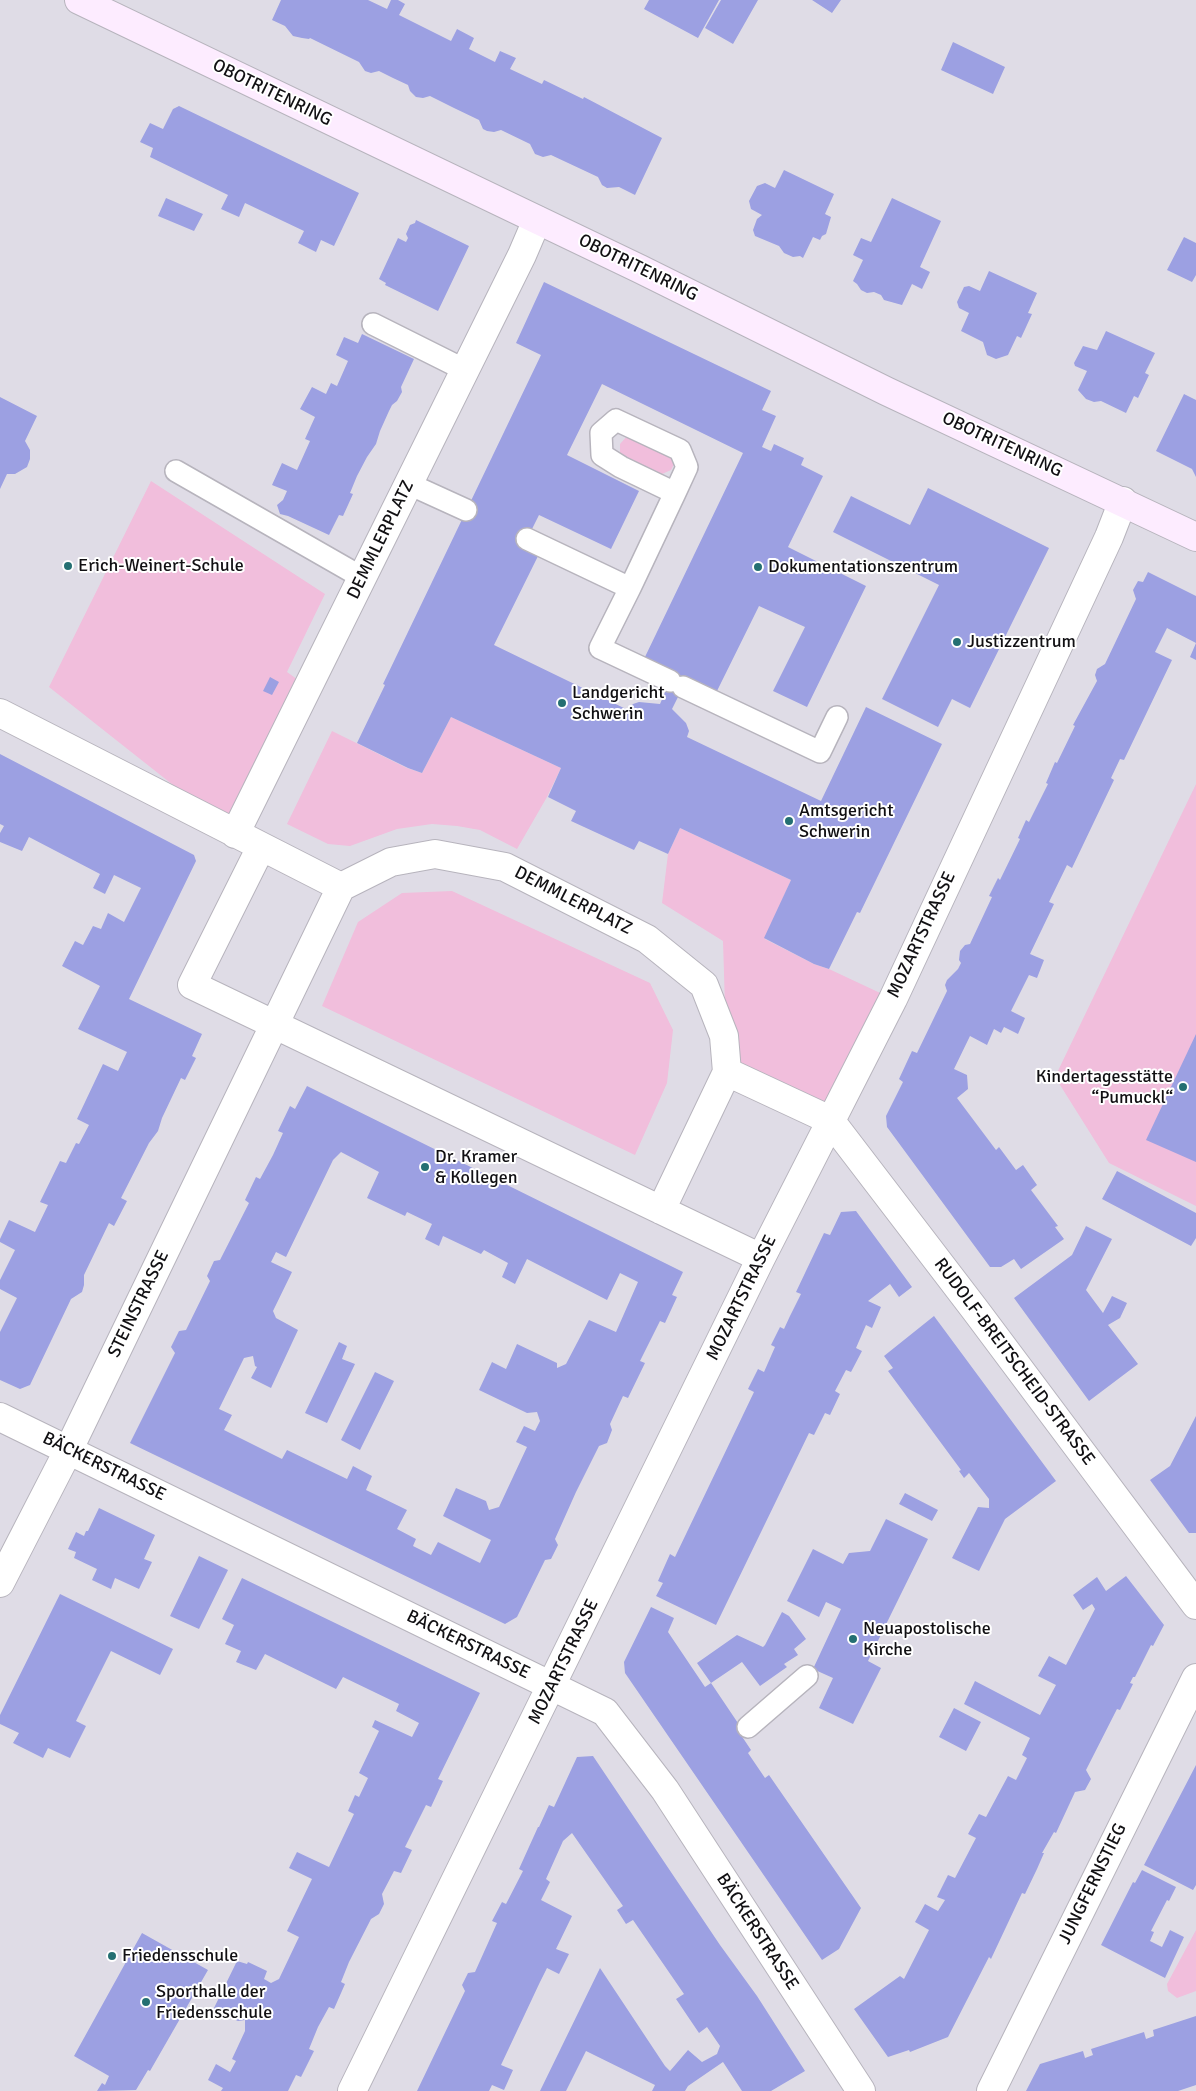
<!DOCTYPE html>
<html>
<head>
<meta charset="utf-8">
<style>
  body { margin:0 }
  canvas { display:block; background:#dfdce6 }
</style>
</head>
<body>
<canvas width="1196" height="2091"></canvas>
<script>
const ctx = document.querySelector('canvas').getContext('2d');
ctx.lineJoin = 'round';
function fillPath(path, color) {
  ctx.fillStyle = color;
  ctx.fill(path, 'evenodd');
}
function toPath(rows) {
  const path = new Path2D();
  for (const r of rows) {
    path.moveTo(r[0], r[1]);
    for (let i = 2; i < r.length; i += 2) path.lineTo(r[i], r[i + 1]);
  }
  return path;
}
function stroke(path, color, width, dash) {
  ctx.strokeStyle = color;
  ctx.lineWidth = width;
  ctx.lineCap = dash ? 'butt' : 'round';
  ctx.setLineDash(dash || []);
  ctx.stroke(path);
}
function label(font, color, halo, rows, align = 'center') {
  ctx.font = font + ' Signika,sans-serif';
  ctx.lineWidth = 4;
  ctx.setLineDash([]);
  ctx.textBaseline = 'middle';
  ctx.strokeStyle = halo;
  ctx.fillStyle = color;
  for (const [text, x, y, turn = 0] of rows) {
    ctx.save();
    ctx.translate(x, y);
    ctx.rotate((+turn || 0) * Math.PI / 180);
    ctx.textAlign = isNaN(turn) ? turn : align;
    if (halo) ctx.strokeText(text, 0, 0);
    ctx.fillText(text, 0, 0);
    ctx.restore();
  }
}
fillPath(toPath([
  [629,434,672,455,674,464,671,470,662,474,623,457,620,453,620,444],
  [151,481,325,594,287,672,308,687,235,834,49,687],
  [451,717,561,768,547,797,517,849,480,830,457,826,432,824,397,829,350,846,328,844,287,824,332,731,407,768,422,773],
  [1196,784,1196,1206,1109,1163,1055,1077],
  [680,828,791,880,765,939,814,964,829,969,893,999,830,1120,727,1072,723,941,662,903,668,854],
  [452,891,650,983,673,1030,667,1083,635,1155,322,1006,358,922,402,893],
  [1196,1930,1196,1991,1177,1998,1168,1991,1167,1984]
]), '#f1bedc');
fillPath(toPath([
  [281,0,368,0,387,9,391,0,398,0,405,4,399,15,451,41,457,29,474,38,469,49,495,62,500,51,516,58,510,69,542,84,544,80,583,99,584,97,662,138,635,195,619,187,607,188,602,185,598,177,551,155,543,157,535,154,530,144,501,130,494,132,487,131,483,129,479,120,454,108,430,96,423,98,416,97,410,91,408,85,393,78,379,71,371,73,365,71,359,62,310,38,309,39,302,38,293,36,285,26,272,20],
  [649,0,719,0,698,38,644,9],
  [721,0,758,0,733,44,705,28],
  [812,0,841,0,832,13],
  [953,42,1005,67,993,94,941,70],
  [179,106,359,193,334,246,321,240,316,252,298,243,304,231,245,203,239,217,221,209,228,195,150,157,153,148,140,142,150,123,163,129,173,109],
  [784,170,834,194,825,214,831,217,826,234,822,236,820,240,813,237,803,258,800,256,793,257,784,253,779,246,755,236,753,230,757,219,762,215,751,209,749,201,757,186,765,183,775,188],
  [166,198,203,214,194,231,158,216],
  [892,198,941,221,920,267,930,272,922,289,912,284,902,305,884,300,881,295,874,292,867,293,861,290,857,284,853,281,863,260,853,255,861,238,871,242],
  [416,220,469,246,438,311,385,285,386,283,379,279,398,238,406,242,408,238,406,234,410,225,415,223],
  [1184,237,1196,243,1196,275,1192,282,1167,270],
  [989,271,1037,293,1028,313,1032,314,1021,338,1017,336,1008,355,996,359,987,355,983,342,961,331,969,313,959,308,957,302,964,287,969,286,980,291],
  [544,282,771,391,762,410,776,416,762,447,771,451,774,444,804,458,801,465,823,476,788,547,866,586,807,707,773,691,805,627,759,606,716,693,683,687,672,709,686,723,689,731,687,737,821,801,866,707,942,744,860,913,857,912,829,969,814,964,764,938,791,880,680,828,668,854,639,841,634,850,571,821,576,811,548,797,561,768,451,717,422,773,408,768,357,743,385,685,383,684,541,355,516,343],
  [602,384,743,453,644,659,670,681,660,704,639,702,633,704,628,710,494,645,541,550,525,543,539,515,611,549,639,491,567,455],
  [1106,331,1155,353,1145,373,1149,375,1138,398,1134,396,1126,413,1101,401,1094,402,1086,399,1078,390,1087,371,1075,366,1074,363,1083,346,1097,350],
  [362,334,414,359,401,387,402,392,397,401,392,405,389,411,380,431,376,444,367,457,357,476,350,493,353,494,343,516,339,515,329,535,288,516,280,514,277,505,283,500,287,491,272,485,282,463,297,470,310,441,305,439,315,417,300,409,312,387,326,394,331,383,337,386,348,361,336,355,344,337,358,343],
  [1184,394,1196,400,1196,477,1192,469,1156,451],
  [0,397,37,416,25,441,30,450,30,459,27,467,15,474,7,474,0,489],
  [928,488,1049,548,970,708,952,699,938,727,882,699,939,585,833,532,851,496,910,525],
  [1148,572,1196,596,1196,643,1167,628,1155,652,1172,660,1124,760,1120,759,1111,778,1114,780,1072,868,1067,865,1049,902,1054,904,1030,954,1044,960,1037,978,1029,975,1011,1011,1025,1018,1018,1034,1004,1027,1001,1033,994,1029,987,1045,970,1036,954,1069,967,1075,968,1089,957,1098,996,1150,999,1147,1016,1170,1023,1165,1037,1185,1031,1190,1058,1226,1055,1227,1064,1239,1021,1269,1014,1259,1001,1267,990,1267,887,1127,886,1116,903,1082,899,1079,912,1051,917,1053,947,991,945,985,947,980,958,969,961,963,959,960,960,951,965,945,970,944,992,897,989,896,998,878,1000,880,1020,839,1018,838,1026,820,1029,822,1048,784,1046,783,1055,762,1057,763,1075,726,1073,725,1097,681,1095,675,1097,669,1105,664,1136,599,1133,590,1138,581,1143,582],
  [1196,643,1196,660,1190,657],
  [270,677,279,682,272,695,263,691],
  [0,754,194,855,196,861,129,999,202,1034,192,1056,196,1058,185,1080,181,1078,162,1118,158,1131,149,1143,121,1198,127,1201,114,1226,109,1223,84,1275,84,1285,82,1292,71,1299,30,1385,20,1389,0,1380,0,1332,17,1298,0,1289,0,1280,15,1250,0,1242,0,1239,9,1220,35,1232,48,1205,40,1202,60,1161,66,1163,76,1143,79,1144,89,1125,77,1119,103,1064,118,1071,127,1052,78,1029,100,986,62,966,75,941,83,945,93,926,101,929,108,913,124,922,141,888,114,875,105,894,93,888,100,874,29,837,22,851,0,842,0,833,4,826,0,824],
  [1196,1034,1196,1162,1146,1140],
  [307,1086,683,1272,672,1295,677,1297,665,1323,660,1321,640,1361,645,1363,628,1398,623,1396,610,1424,612,1430,607,1443,599,1446,576,1492,555,1539,558,1545,551,1559,545,1560,517,1617,505,1624,130,1443,175,1353,171,1347,179,1331,186,1330,210,1281,207,1276,214,1261,220,1260,249,1203,245,1200,256,1177,260,1179,273,1155,283,1133,278,1131,290,1106,295,1109],
  [341,1152,379,1172,367,1198,405,1216,407,1212,432,1224,425,1239,439,1246,443,1236,481,1254,484,1250,508,1263,502,1277,515,1284,527,1259,607,1300,620,1273,638,1282,616,1332,589,1320,566,1364,557,1368,557,1363,517,1344,506,1369,492,1362,479,1390,527,1413,537,1412,540,1421,535,1431,524,1426,516,1442,527,1447,499,1507,489,1510,486,1501,456,1488,443,1516,491,1540,480,1563,438,1542,431,1555,413,1546,416,1539,397,1529,407,1510,366,1490,372,1476,353,1466,347,1479,287,1450,282,1459,224,1430,232,1415,219,1409,244,1358,253,1356,255,1366,257,1367,251,1378,271,1388,298,1330,276,1318,273,1311,292,1272,271,1262,276,1252,286,1257,333,1160],
  [1117,1171,1196,1213,1196,1238,1191,1246,1102,1199],
  [856,1211,912,1287,899,1297,890,1284,868,1301,881,1307,872,1328,866,1325,856,1348,862,1351,851,1372,846,1370,835,1391,840,1394,830,1415,825,1413,814,1435,809,1433,716,1625,656,1596,663,1583,658,1581,670,1554,675,1557,754,1392,748,1389,758,1369,764,1372,775,1347,771,1345,780,1327,784,1329,790,1316,801,1294,796,1292,824,1233,830,1235,841,1212],
  [1086,1226,1112,1239,1086,1290,1103,1313,1112,1296,1127,1303,1120,1318,1108,1325,1138,1364,1089,1401,1014,1298,1072,1255],
  [934,1316,1056,1481,1005,1519,979,1571,952,1558,978,1507,989,1508,989,1499,969,1473,964,1478,959,1471,961,1470,888,1371,893,1368,884,1356],
  [339,1342,347,1346,342,1359,355,1364,327,1423,305,1413],
  [375,1372,394,1381,360,1450,341,1440],
  [1196,1416,1196,1533,1189,1533,1150,1480,1170,1466],
  [905,1493,938,1510,932,1521,899,1504],
  [99,1508,155,1535,144,1559,152,1562,139,1589,115,1578,111,1589,92,1580,97,1569,74,1558,76,1552,68,1549,76,1532,84,1536,86,1531,88,1531],
  [886,1519,928,1539,868,1661,881,1668,853,1724,819,1708,833,1678,813,1669,841,1609,826,1602,819,1617,787,1601,813,1549,843,1564,849,1553,870,1551],
  [199,1556,228,1570,199,1629,170,1616],
  [1126,1576,1164,1625,1153,1646,1151,1645,1135,1677,1133,1677,1130,1683,1133,1684,1120,1710,1117,1709,1086,1770,1091,1779,1085,1790,1075,1792,1056,1833,1054,1832,1042,1853,1044,1853,1037,1869,1025,1894,1022,1893,991,1959,989,1957,948,2037,910,2052,909,2050,888,2057,854,2009,900,1976,904,1979,929,1930,915,1922,925,1904,938,1911,945,1900,937,1897,948,1875,955,1878,976,1838,968,1834,979,1814,986,1817,1008,1776,1016,1780,1027,1758,1022,1755,1030,1738,964,1704,975,1681,1040,1715,1056,1685,1038,1676,1049,1656,1066,1665,1095,1609,1092,1604,1083,1610,1073,1595,1097,1577,1106,1591],
  [242,1578,480,1693,438,1779,443,1781,431,1807,426,1805,405,1847,412,1850,401,1873,394,1871,382,1894,384,1904,379,1914,371,1919,349,1962,341,1982,345,1984,334,2009,329,2007,318,2027,309,2049,314,2051,301,2077,296,2075,288,2091,221,2091,223,2088,208,2080,216,2064,230,2072,236,2061,232,2059,245,2031,245,2020,238,2021,213,2010,237,1961,247,1964,248,1962,267,1971,264,1979,271,1983,279,1979,299,1937,287,1931,312,1879,289,1868,297,1852,329,1867,354,1814,348,1811,355,1795,359,1797,368,1778,359,1773,379,1731,372,1727,375,1720,412,1737,419,1723,396,1711,399,1704,343,1677,336,1689,265,1654,256,1670,236,1662,241,1651,225,1644,234,1625,222,1619],
  [60,1594,173,1649,160,1675,111,1651,76,1721,86,1726,70,1758,48,1748,43,1758,13,1743,19,1733,0,1724,0,1715],
  [651,1607,674,1618,668,1632,705,1687,711,1683,744,1732,741,1735,751,1750,748,1753,765,1778,769,1775,861,1908,839,1949,822,1960,625,1673,624,1662],
  [782,1612,789,1616,806,1639,794,1649,798,1655,784,1664,787,1667,760,1686,742,1662,711,1683,697,1663,737,1635,763,1647,765,1645],
  [954,1708,981,1722,966,1751,939,1737],
  [593,1756,720,1945,757,1996,805,2071,771,2091,742,2091,723,2062,688,2086,685,2091,652,2091,655,2085,586,2051,566,2091,540,2091,600,1968,665,2066,670,2071,688,2050,702,2062,717,2054,720,2046,707,2027,699,2033,676,1999,684,1994,633,1920,626,1924,617,1910,623,1906,572,1833,563,1841,546,1879,550,1882,541,1900,572,1916,556,1949,569,1954,559,1974,547,1968,540,1982,501,2065,513,2070,504,2090,492,2085,489,2091,417,2091,465,1991,462,1985,468,1973,475,1972,497,1923,492,1921,502,1902,506,1904,523,1871,519,1869,538,1827,539,1827,549,1805,554,1807,577,1757],
  [1196,1765,1196,1885,1193,1890,1144,1865],
  [1142,1870,1176,1887,1169,1901,1167,1900,1151,1931,1154,1932,1150,1941,1162,1947,1170,1930,1184,1937,1165,1978,1101,1945,1133,1882,1135,1883],
  [142,1933,208,1970,150,2071,148,2070,136,2090,97,2091,102,2083,105,2085,109,2076,74,2056],
  [1196,2016,1196,2085,1178,2091,1026,2091,1040,2064,1083,2051,1085,2058,1093,2055,1091,2049,1144,2032,1146,2039,1154,2036,1153,2030]
]), '#9ca0e2');
const lane = toPath([
  [373,324,465,370],
  [176,471,363,578],
  [409,484,466,510],
  [527,539,630,588,675,493,687,467,680,450,616,420,601,433,602,455,621,467,675,493],
  [630,588,600,648,670,681],
  [683,687,820,752,837,717],
  [748,1727,807,1676]
]);
const street = toPath([
  [0,713,341,887,391,862,435,854,505,867,647,939,704,985,724,1036,727,1072,830,1120,976,1311,1196,1605],
  [235,834,522,255,537,220],
  [261,847,192,985,761,1258],
  [661,1210,727,1072],
  [0,1417,605,1712,665,1790,861,2091],
  [0,1583,69,1449,341,887],
  [352,2091,761,1258,893,999,1109,537,1123,501],
  [991,2091,1196,1678]
]);
const secondary = toPath([
  [79,0,640,269,886,391,1196,537]
]);
stroke(lane, '#b7b4bd', 24);
stroke(street, '#b7b4bd', 30);
stroke(secondary, '#b7b4bd', 30);
stroke(lane, '#fff', 21);
stroke(street, '#fff', 28);
stroke(secondary, '#fdecff', 28);
for (const [x, y, r, color] of [
  [68,566,5,"#246f72"],
  [758,567,5,"#246f72"],
  [957,642,5,"#246f72"],
  [562,703,5,"#246f72"],
  [789,821,5,"#246f72"],
  [1183,1087,5,"#246f72"],
  [425,1167,5,"#246f72"],
  [853,1639,5,"#246f72"],
  [112,1956,5,"#246f72"],
  [146,2002,5,"#246f72"]
]) {
  const dot = new Path2D();
  dot.arc(x, y, r, 0, 2 * Math.PI);
  ctx.fillStyle = color;
  ctx.fill(dot);
  stroke(dot, '#fff', 2);
}
label('18px', '#111013', '#fff', [
  ["OBOTRITENRING",272,93,26],
  ["OBOTRITENRING",638,268,26],
  ["OBOTRITENRING",1002,445,25],
  ["DEMMLERPLATZ",381,540,-64],
  ["DEMMLERPLATZ",573,901,27],
  ["MOZARTSTRASSE",922,935,-65],
  ["MOZARTSTRASSE",742,1298,-64],
  ["STEINSTRASSE",139,1304,-64],
  ["RUDOLF-BREITSCHEID-STRASSE",1014,1362,53],
  ["BÄCKERSTRASSE",104,1467,26],
  ["BÄCKERSTRASSE",468,1645,26],
  ["MOZARTSTRASSE",564,1662,-64],
  ["JUNGFERNSTIEG",1093,1884,-64],
  ["BÄCKERSTRASSE",757,1932,57]
]);
label('18px', '#111013', '#fff', [
  ["Erich-Weinert-Schule",78,566],
  ["Dokumentationszentrum",768,567],
  ["Justizzentrum",967,642],
  ["Landgericht",572,693],
  ["Schwerin",572,714],
  ["Amtsgericht",799,811],
  ["Schwerin",799,832],
  ["Kindertagesstätte",1173,1077,"right"],
  ["“Pumuckl“",1173,1098,"right"],
  ["Dr. Kramer",435,1157],
  ["& Kollegen",435,1178],
  ["Neuapostolische",863,1629],
  ["Kirche",863,1650],
  ["Friedensschule",122,1956],
  ["Sporthalle der",156,1992],
  ["Friedensschule",156,2013]
], 'left');
</script>
</body>
</html>
